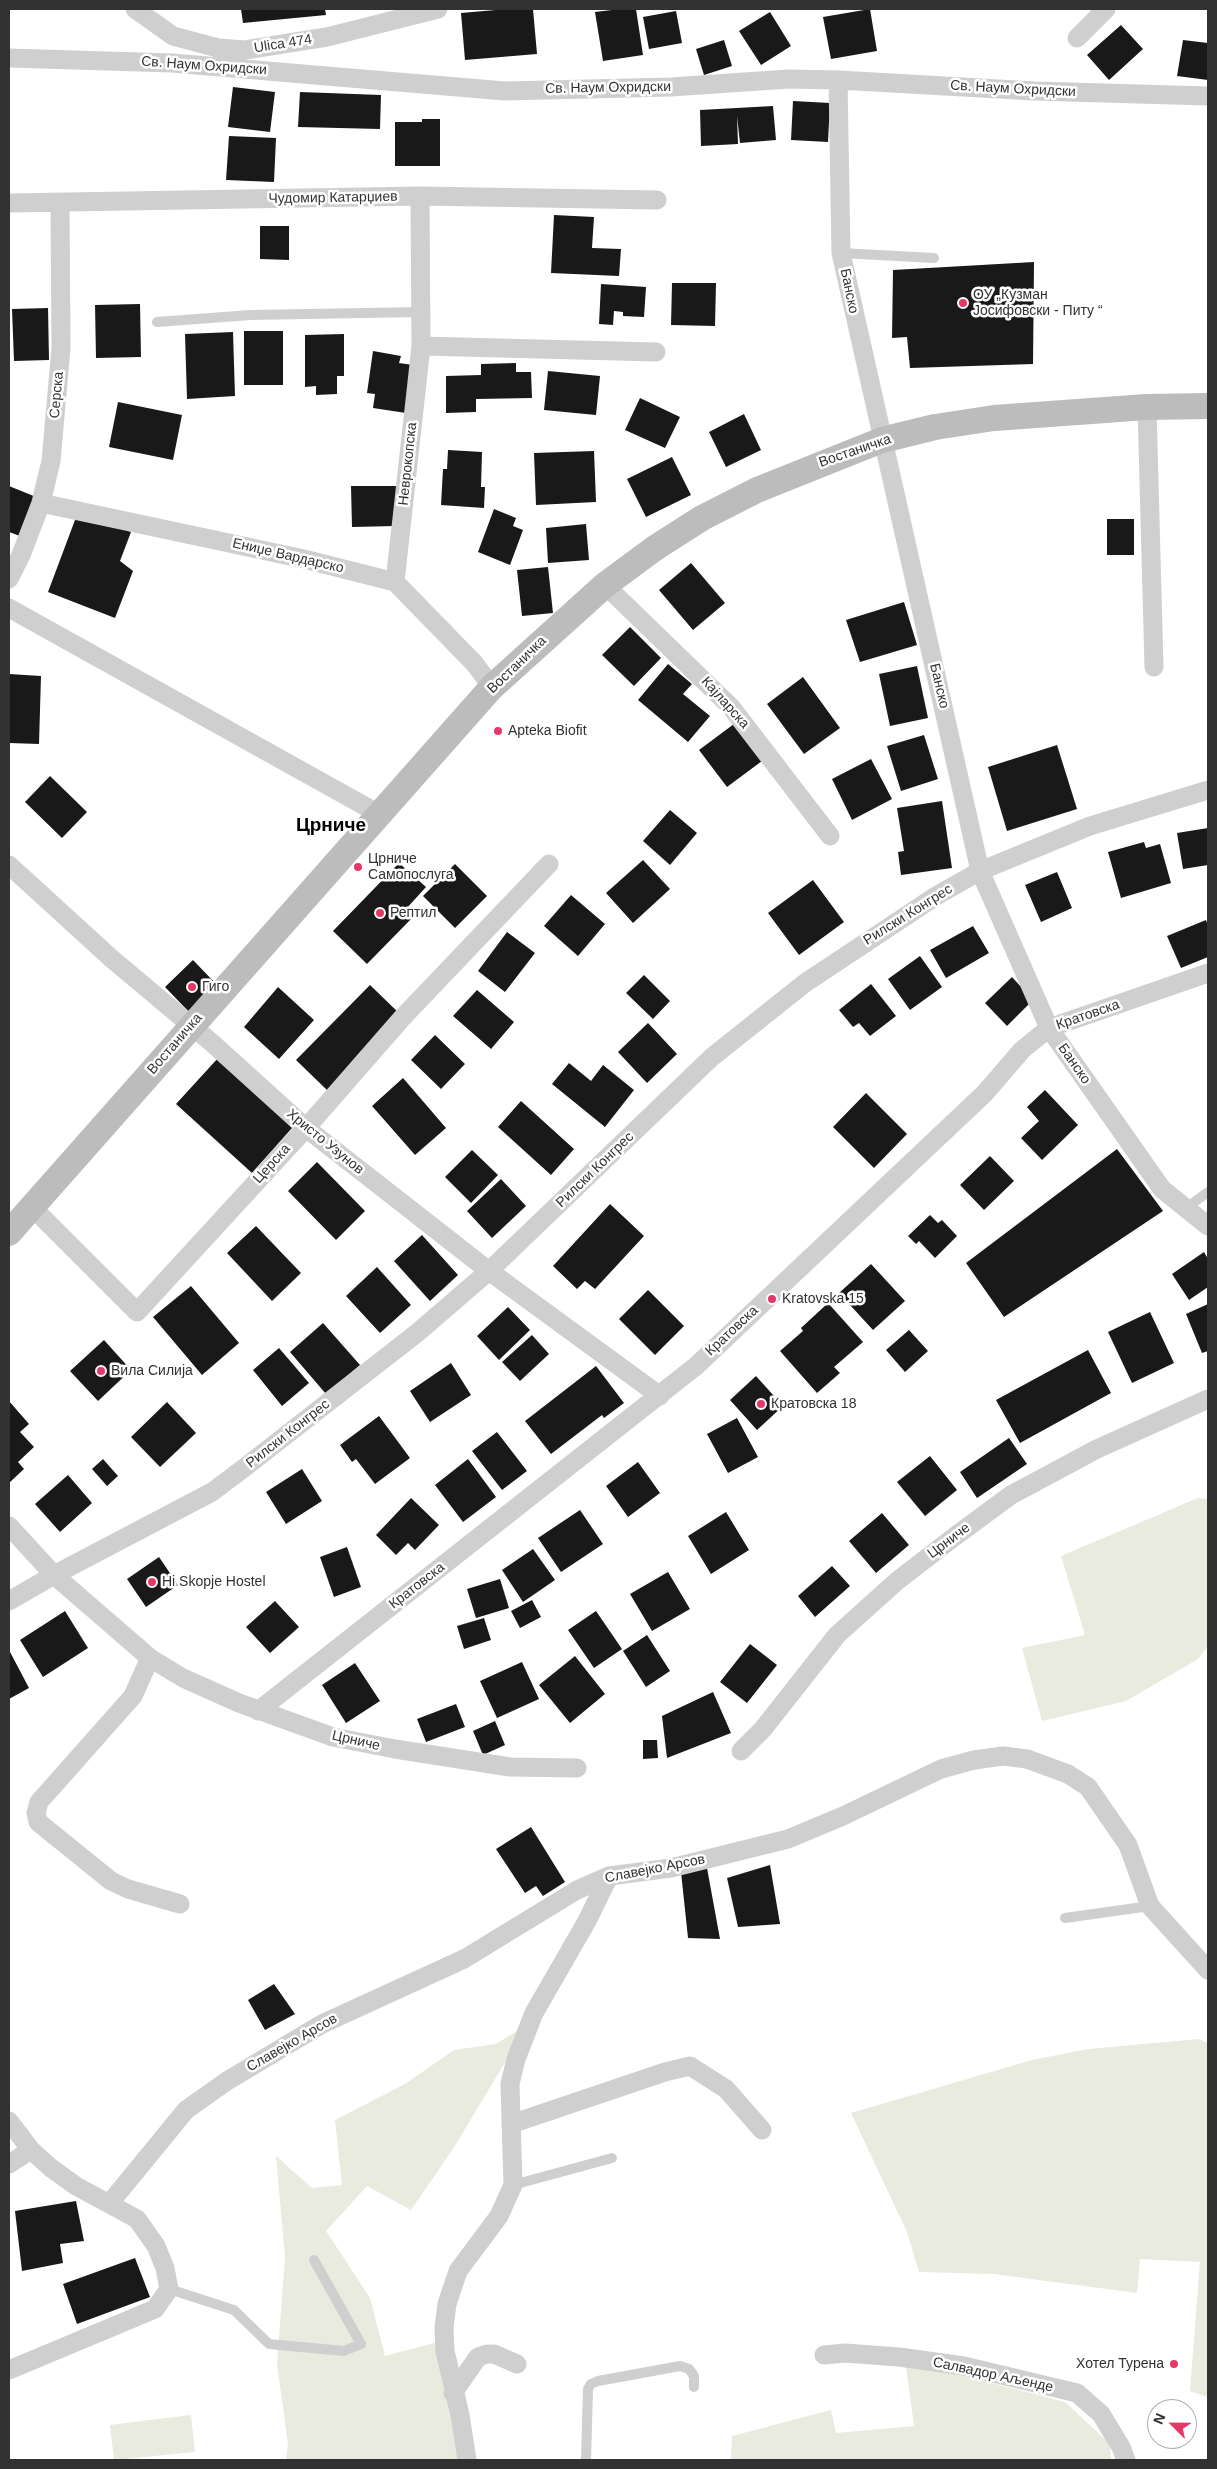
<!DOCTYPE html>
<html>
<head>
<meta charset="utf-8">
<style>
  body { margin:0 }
  #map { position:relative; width:1217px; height:2469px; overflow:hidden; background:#fff; font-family:Helvetica,sans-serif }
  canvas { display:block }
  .frame { position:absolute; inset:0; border:10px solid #323232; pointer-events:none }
  .north { position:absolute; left:1147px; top:2399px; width:50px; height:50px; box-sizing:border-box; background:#fff; border:1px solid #adadad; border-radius:50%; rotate:293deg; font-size:14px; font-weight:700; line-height:20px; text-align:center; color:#323232 }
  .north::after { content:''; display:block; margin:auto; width:18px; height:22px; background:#e43966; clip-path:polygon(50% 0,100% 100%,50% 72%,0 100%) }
</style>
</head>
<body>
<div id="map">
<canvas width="1217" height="2469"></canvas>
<div class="frame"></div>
<div class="north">N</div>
</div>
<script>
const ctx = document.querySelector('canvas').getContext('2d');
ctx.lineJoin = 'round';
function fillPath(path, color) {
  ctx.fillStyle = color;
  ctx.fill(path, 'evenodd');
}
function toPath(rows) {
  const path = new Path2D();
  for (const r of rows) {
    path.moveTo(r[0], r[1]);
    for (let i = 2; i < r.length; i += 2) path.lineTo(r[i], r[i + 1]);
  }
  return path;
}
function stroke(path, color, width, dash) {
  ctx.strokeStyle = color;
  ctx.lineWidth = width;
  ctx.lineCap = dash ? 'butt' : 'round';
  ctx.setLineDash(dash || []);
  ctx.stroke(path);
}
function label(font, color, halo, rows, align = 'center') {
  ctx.font = font + ' Helvetica,sans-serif';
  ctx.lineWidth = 5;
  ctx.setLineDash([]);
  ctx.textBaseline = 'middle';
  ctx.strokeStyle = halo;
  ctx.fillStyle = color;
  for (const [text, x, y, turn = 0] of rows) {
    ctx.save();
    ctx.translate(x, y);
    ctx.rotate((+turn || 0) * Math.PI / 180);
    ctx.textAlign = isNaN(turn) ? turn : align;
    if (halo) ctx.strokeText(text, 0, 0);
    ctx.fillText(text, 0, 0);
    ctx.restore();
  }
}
fillPath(toPath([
  [1198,1498,1208,1499,1208,1646,1198,1659,1126,1701,1042,1721,1022,1648,1085,1635,1061,1556],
  [528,2024,453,2149,411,2210,367,2186,326,2231,370,2298,385,2356,438,2342,460,2460,286,2460,288,2444,277,2364,285,2257,276,2156,312,2188,342,2185,335,2120,405,2084,454,2050,496,2044],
  [1199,2039,1208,2043,1208,2397,1190,2391,1200,2262,1140,2259,1137,2293,994,2274,919,2272,907,2232,851,2113,1032,2060,1088,2049],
  [906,2366,954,2373,1065,2402,1110,2444,1111,2460,731,2460,732,2436,831,2410,836,2433,914,2426],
  [191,2415,195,2452,114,2460,110,2425]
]), '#e8ebde');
fillPath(toPath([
  [241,9,325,9,326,15,243,23],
  [507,9,533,9,537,54,465,60,461,13],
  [620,9,636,9,643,55,603,61,595,12],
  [870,9,877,51,831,59,823,17],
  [676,11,682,43,649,49,643,17],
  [770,12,791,46,761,65,739,31],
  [1121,25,1143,49,1109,80,1087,55],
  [724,40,732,66,704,75,696,49],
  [1183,40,1208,43,1208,80,1177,76],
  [233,87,275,92,270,132,228,127],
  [300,92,381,95,380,129,298,127],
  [793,101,830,103,828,142,791,140],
  [773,106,776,140,740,143,737,116,738,144,701,146,700,110],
  [422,119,440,119,440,166,395,166,395,122,422,122],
  [229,136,276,138,274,182,226,180],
  [554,215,594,217,592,248,621,249,619,276,551,273],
  [260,226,289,226,289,260,260,259],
  [1034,262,1033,364,910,368,907,337,892,338,893,270],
  [672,283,716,283,715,326,671,325],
  [601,284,646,287,644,317,623,316,623,312,614,311,613,325,599,324],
  [140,304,141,357,96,358,95,305],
  [48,308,49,360,14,361,12,309],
  [244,331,283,331,283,385,244,385],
  [233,332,235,396,187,399,185,334],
  [344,334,344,376,337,376,337,394,316,395,316,386,305,387,305,335],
  [373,351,401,356,399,363,413,365,406,413,373,408,375,394,367,393],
  [516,363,516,372,531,372,532,398,476,399,476,412,446,413,446,376,481,375,481,364],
  [548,371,600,376,596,415,544,410],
  [640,398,680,417,665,448,625,430],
  [118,402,182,415,173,460,109,447],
  [744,414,761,450,726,467,709,432],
  [448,450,482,452,481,487,485,487,484,508,441,505,443,469,447,469],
  [594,451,596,502,536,505,534,453],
  [672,457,691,495,646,517,627,479],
  [9,486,36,497,20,536,9,532],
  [351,486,396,486,396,526,352,527],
  [494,509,516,518,513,526,523,530,510,565,478,552],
  [78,512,131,532,120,561,133,571,115,618,48,592],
  [1107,519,1134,519,1134,555,1107,555],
  [586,524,589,560,548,563,546,528],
  [691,563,725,603,693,630,659,590],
  [548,567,553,613,522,616,517,570],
  [904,602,917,645,860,662,846,620],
  [630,627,661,658,634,686,602,655],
  [668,664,692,684,683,694,710,716,688,742,638,700],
  [917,666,928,718,890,726,879,674],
  [9,674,41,676,39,744,9,743],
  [803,677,840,728,804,754,767,704],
  [738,721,766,758,727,787,699,750],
  [924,735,938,779,901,791,887,746],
  [1057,745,1077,809,1007,831,988,767],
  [871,759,892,799,852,820,832,779],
  [50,776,87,812,62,838,25,802],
  [942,801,952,868,901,875,898,852,904,851,897,808],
  [670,810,697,833,670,865,643,841],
  [1208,828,1208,865,1183,869,1177,833],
  [1144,842,1146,848,1160,844,1171,883,1121,898,1108,852],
  [643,860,670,889,633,923,606,893],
  [399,863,426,887,406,909,413,917,367,964,333,931],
  [455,864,487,896,455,928,423,896],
  [1057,872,1072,908,1041,922,1025,885],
  [813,880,844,922,799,955,768,913],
  [571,895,605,924,578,956,544,926],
  [1206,920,1208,926,1208,957,1181,968,1167,936],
  [973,926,989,953,946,978,930,950],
  [507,932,535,953,505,992,478,971],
  [920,956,942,987,910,1010,888,979],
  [193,960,218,986,190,1013,165,987],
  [644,975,670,1001,653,1019,626,993],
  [1012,977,1033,1000,1007,1026,985,1003],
  [871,984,896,1016,870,1036,859,1023,853,1027,839,1010],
  [370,985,402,1016,329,1092,296,1060],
  [278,987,314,1020,279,1059,244,1027],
  [477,990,514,1022,491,1049,453,1016],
  [648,1023,677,1054,647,1083,618,1052],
  [435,1035,465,1064,441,1089,411,1060],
  [219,1057,288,1120,292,1128,252,1173,176,1104],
  [569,1063,591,1081,603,1065,634,1090,605,1127,552,1084],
  [403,1078,446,1128,415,1155,372,1106],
  [1045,1090,1078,1125,1042,1160,1021,1138,1039,1121,1027,1107],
  [866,1093,907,1134,874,1168,833,1127],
  [521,1101,574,1149,551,1175,498,1127],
  [1117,1149,1163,1211,1004,1317,966,1263],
  [472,1150,498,1175,471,1203,445,1177],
  [990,1156,1014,1181,984,1210,960,1185],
  [317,1162,365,1211,336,1240,288,1191],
  [501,1179,526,1206,492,1238,467,1211],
  [610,1204,644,1236,595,1289,585,1281,577,1289,553,1266],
  [930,1215,938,1223,942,1220,957,1236,935,1258,919,1241,916,1244,908,1236],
  [256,1226,301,1273,272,1301,227,1253],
  [422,1235,458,1275,430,1301,394,1261],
  [1204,1252,1208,1259,1208,1287,1189,1300,1172,1274],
  [871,1264,905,1301,873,1330,839,1293],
  [377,1267,411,1305,380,1333,346,1296],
  [191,1286,239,1343,202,1375,153,1317],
  [648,1290,684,1326,655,1355,619,1319],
  [828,1303,863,1342,834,1367,840,1373,817,1393,780,1351,803,1331,801,1328],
  [1208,1304,1208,1351,1202,1353,1186,1314],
  [508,1307,530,1330,499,1360,477,1336],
  [1150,1312,1174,1363,1132,1383,1108,1332],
  [323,1323,360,1365,326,1394,290,1352],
  [909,1330,928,1351,905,1372,886,1350],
  [532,1335,549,1354,520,1381,502,1362],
  [104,1340,131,1370,98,1401,70,1371],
  [279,1348,309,1383,282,1406,253,1370],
  [1088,1350,1111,1393,1020,1443,996,1400],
  [451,1363,471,1395,430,1422,410,1391],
  [596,1366,624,1403,604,1418,602,1415,551,1454,525,1421],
  [756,1376,783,1406,757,1430,730,1400],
  [9,1401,29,1424,20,1432,34,1447,18,1462,24,1469,9,1483],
  [167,1402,196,1433,160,1467,131,1437],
  [379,1416,410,1458,375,1484,356,1459,352,1462,340,1445],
  [737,1418,758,1457,728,1473,707,1434],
  [497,1432,527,1471,502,1490,472,1451],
  [1009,1438,1027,1464,977,1498,960,1472],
  [930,1456,957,1490,925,1516,897,1482],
  [103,1459,118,1476,107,1486,92,1469],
  [468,1459,496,1497,463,1522,435,1485],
  [638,1462,660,1493,628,1517,606,1486],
  [302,1469,322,1501,286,1524,266,1492],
  [68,1475,92,1503,60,1532,35,1504],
  [411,1498,439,1525,415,1550,408,1543,396,1555,376,1535],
  [580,1510,603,1544,561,1572,538,1538],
  [726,1512,749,1550,711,1574,688,1536],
  [882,1513,909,1545,876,1573,849,1541],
  [347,1547,361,1587,334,1597,320,1557],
  [533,1549,555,1580,523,1602,502,1570],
  [159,1557,178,1585,146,1607,127,1579],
  [832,1566,850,1586,815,1617,798,1596],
  [668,1572,690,1609,652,1631,630,1594],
  [500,1579,509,1608,476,1618,467,1589],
  [532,1600,541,1617,520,1628,511,1611],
  [275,1601,299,1627,270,1653,246,1627],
  [65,1611,88,1648,43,1677,20,1640],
  [596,1611,622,1649,594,1668,568,1630],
  [484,1618,491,1640,464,1649,457,1626],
  [647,1635,670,1671,646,1687,623,1651],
  [750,1644,777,1665,747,1703,720,1682],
  [9,1650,29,1688,9,1699],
  [575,1656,605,1694,570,1723,539,1685],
  [522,1662,539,1699,497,1718,480,1681],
  [355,1663,380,1701,346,1723,322,1685],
  [713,1692,731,1733,667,1758,662,1716],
  [456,1704,465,1727,426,1742,417,1719],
  [495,1721,505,1745,483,1755,473,1731],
  [643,1740,657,1740,658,1758,643,1759],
  [531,1827,565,1882,543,1896,536,1886,525,1893,496,1849],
  [770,1865,780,1924,738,1927,727,1878],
  [707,1868,720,1939,688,1938,681,1872],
  [274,1984,295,2014,265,2030,248,2000],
  [76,2201,84,2241,60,2244,63,2263,22,2271,15,2211],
  [135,2258,150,2297,77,2324,63,2284]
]), '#191919');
stroke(toPath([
  [841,253,934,258],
  [157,322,250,315,421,312],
  [1186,1208,1208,1192],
  [1065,1918,1150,1906],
  [513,2185,612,2158],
  [169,2289,234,2310,269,2344,344,2351,361,2344,314,2260],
  [586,2460,588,2389,591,2384,598,2381,680,2366,689,2369,694,2376,694,2387]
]), '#cfcfcf', 10);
stroke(toPath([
  [135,9,173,36,218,48,245,50,327,37,438,9],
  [1077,38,1106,9],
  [9,58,172,63,505,91,671,87,789,79,838,80,1034,91,1208,96],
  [838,80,841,253,980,871,1049,1028,1162,1189,1208,1226],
  [9,203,420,196,657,200],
  [421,346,656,352],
  [1147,407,1154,667],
  [41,503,304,559,395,582,474,663,492,687],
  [9,579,21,555,41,503,51,461,61,348,60,203],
  [395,582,421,346,420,196],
  [605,585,731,707,830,836],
  [9,608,379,814],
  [9,865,112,959,211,1042,306,1128,489,1271,660,1396],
  [32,1207,137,1312,306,1128,403,1017,549,864],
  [9,1526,54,1575,150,1658,183,1678,239,1703,333,1737,395,1749,510,1767,577,1768],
  [9,1601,54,1575,212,1492,244,1468,417,1333,489,1271,712,1057,805,983,936,896,980,871,1090,826,1208,790],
  [150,1658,133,1696,39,1802,36,1813,38,1822,111,1881,128,1889,180,1904],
  [258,1711,696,1366,985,1093,1022,1050,1049,1028,1208,973],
  [741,1751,763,1729,837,1635,897,1581,954,1537,1011,1495,1097,1449,1208,1399],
  [9,2121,31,2150,51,2168,76,2186,137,2219,156,2246,165,2268,169,2289,155,2309,9,2370],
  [511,2124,665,2072,690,2066,726,2089,762,2130],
  [9,2164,31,2150],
  [109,2204,186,2110,227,2081,322,2024,464,1959,577,1890,609,1876,671,1868,788,1839,843,1816,941,1769,974,1760,1003,1756,1027,1759,1068,1774,1088,1787,1128,1845,1150,1906,1208,1970],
  [824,2355,845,2353,899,2357,964,2366,1077,2393,1101,2414,1121,2447,1126,2460],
  [453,2393,478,2357,487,2354,494,2354,517,2364],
  [467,2460,460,2415,445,2351,444,2328,447,2304,458,2271,499,2216,513,2185,510,2084,516,2059,534,2013,587,1921,609,1876]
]), '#cfcfcf', 19);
stroke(toPath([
  [9,1233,492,687,605,585,655,548,702,518,757,490,882,440,935,427,994,418,1147,407,1208,406]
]), '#bcbcbc', 26);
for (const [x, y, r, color] of [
  [963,303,5,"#e43966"],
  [498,731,5,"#e43966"],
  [358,867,5,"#e43966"],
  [380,913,5,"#e43966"],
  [192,987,5,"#e43966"],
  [772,1299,5,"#e43966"],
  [101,1371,5,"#e43966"],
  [761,1404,5,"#e43966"],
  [152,1582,5,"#e43966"],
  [1174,2364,5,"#e43966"]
]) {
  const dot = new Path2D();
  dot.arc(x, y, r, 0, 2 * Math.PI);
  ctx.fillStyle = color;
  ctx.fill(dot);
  stroke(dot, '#fff', 2);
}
label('14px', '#323232', '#fff', [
  ["Ulica 474",283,44,-9],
  ["Св. Наум Охридски",204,66,4],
  ["Св. Наум Охридски",608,88,-1],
  ["Св. Наум Охридски",1013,89,3],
  ["Чудомир Катарџиев",333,198,-1],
  ["Банско",849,291,78],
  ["Серска",57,395,-85],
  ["Востаничка",855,451,-19],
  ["Неврокопска",408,464,-84],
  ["Ениџе Вардарско",288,556,13],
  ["Востаничка",517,665,-44],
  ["Банско",939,686,77],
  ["Кајларска",725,703,48],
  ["Рилски Конгрес",908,915,-32],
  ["Кратовска",1088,1015,-19],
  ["Востаничка",175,1044,-49],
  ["Банско",1074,1064,55],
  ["Христо Узунов",325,1142,39],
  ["Церска",272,1164,-48],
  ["Рилски Конгрес",595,1170,-44],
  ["Кратовска",732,1331,-43],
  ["Рилски Конгрес",288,1434,-38],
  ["Црниче",949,1541,-37],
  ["Кратовска",417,1586,-38],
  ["Црниче",356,1741,13],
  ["Славејко Арсов",655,1869,-11],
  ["Славејко Арсов",292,2043,-30],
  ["Салвадор Аљенде",993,2375,12]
]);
label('14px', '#323232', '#fff', [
  ["ОУ „Кузман",973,295],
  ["Јосифовски - Питу “",973,311],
  ["Apteka Biofit",508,731],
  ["Црниче",368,859],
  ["Самопослуга",368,875],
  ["Рептил",390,913],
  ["Гиго",202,987],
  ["Kratovska 15",782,1299],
  ["Вила Силија",111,1371],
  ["Кратовска 18",771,1404],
  ["Hi Skopje Hostel",162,1582],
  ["Хотел Турена",1164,2364,"right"]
], 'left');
label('bold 19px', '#000', '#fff', [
  ["Црниче",331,826]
]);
</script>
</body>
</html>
